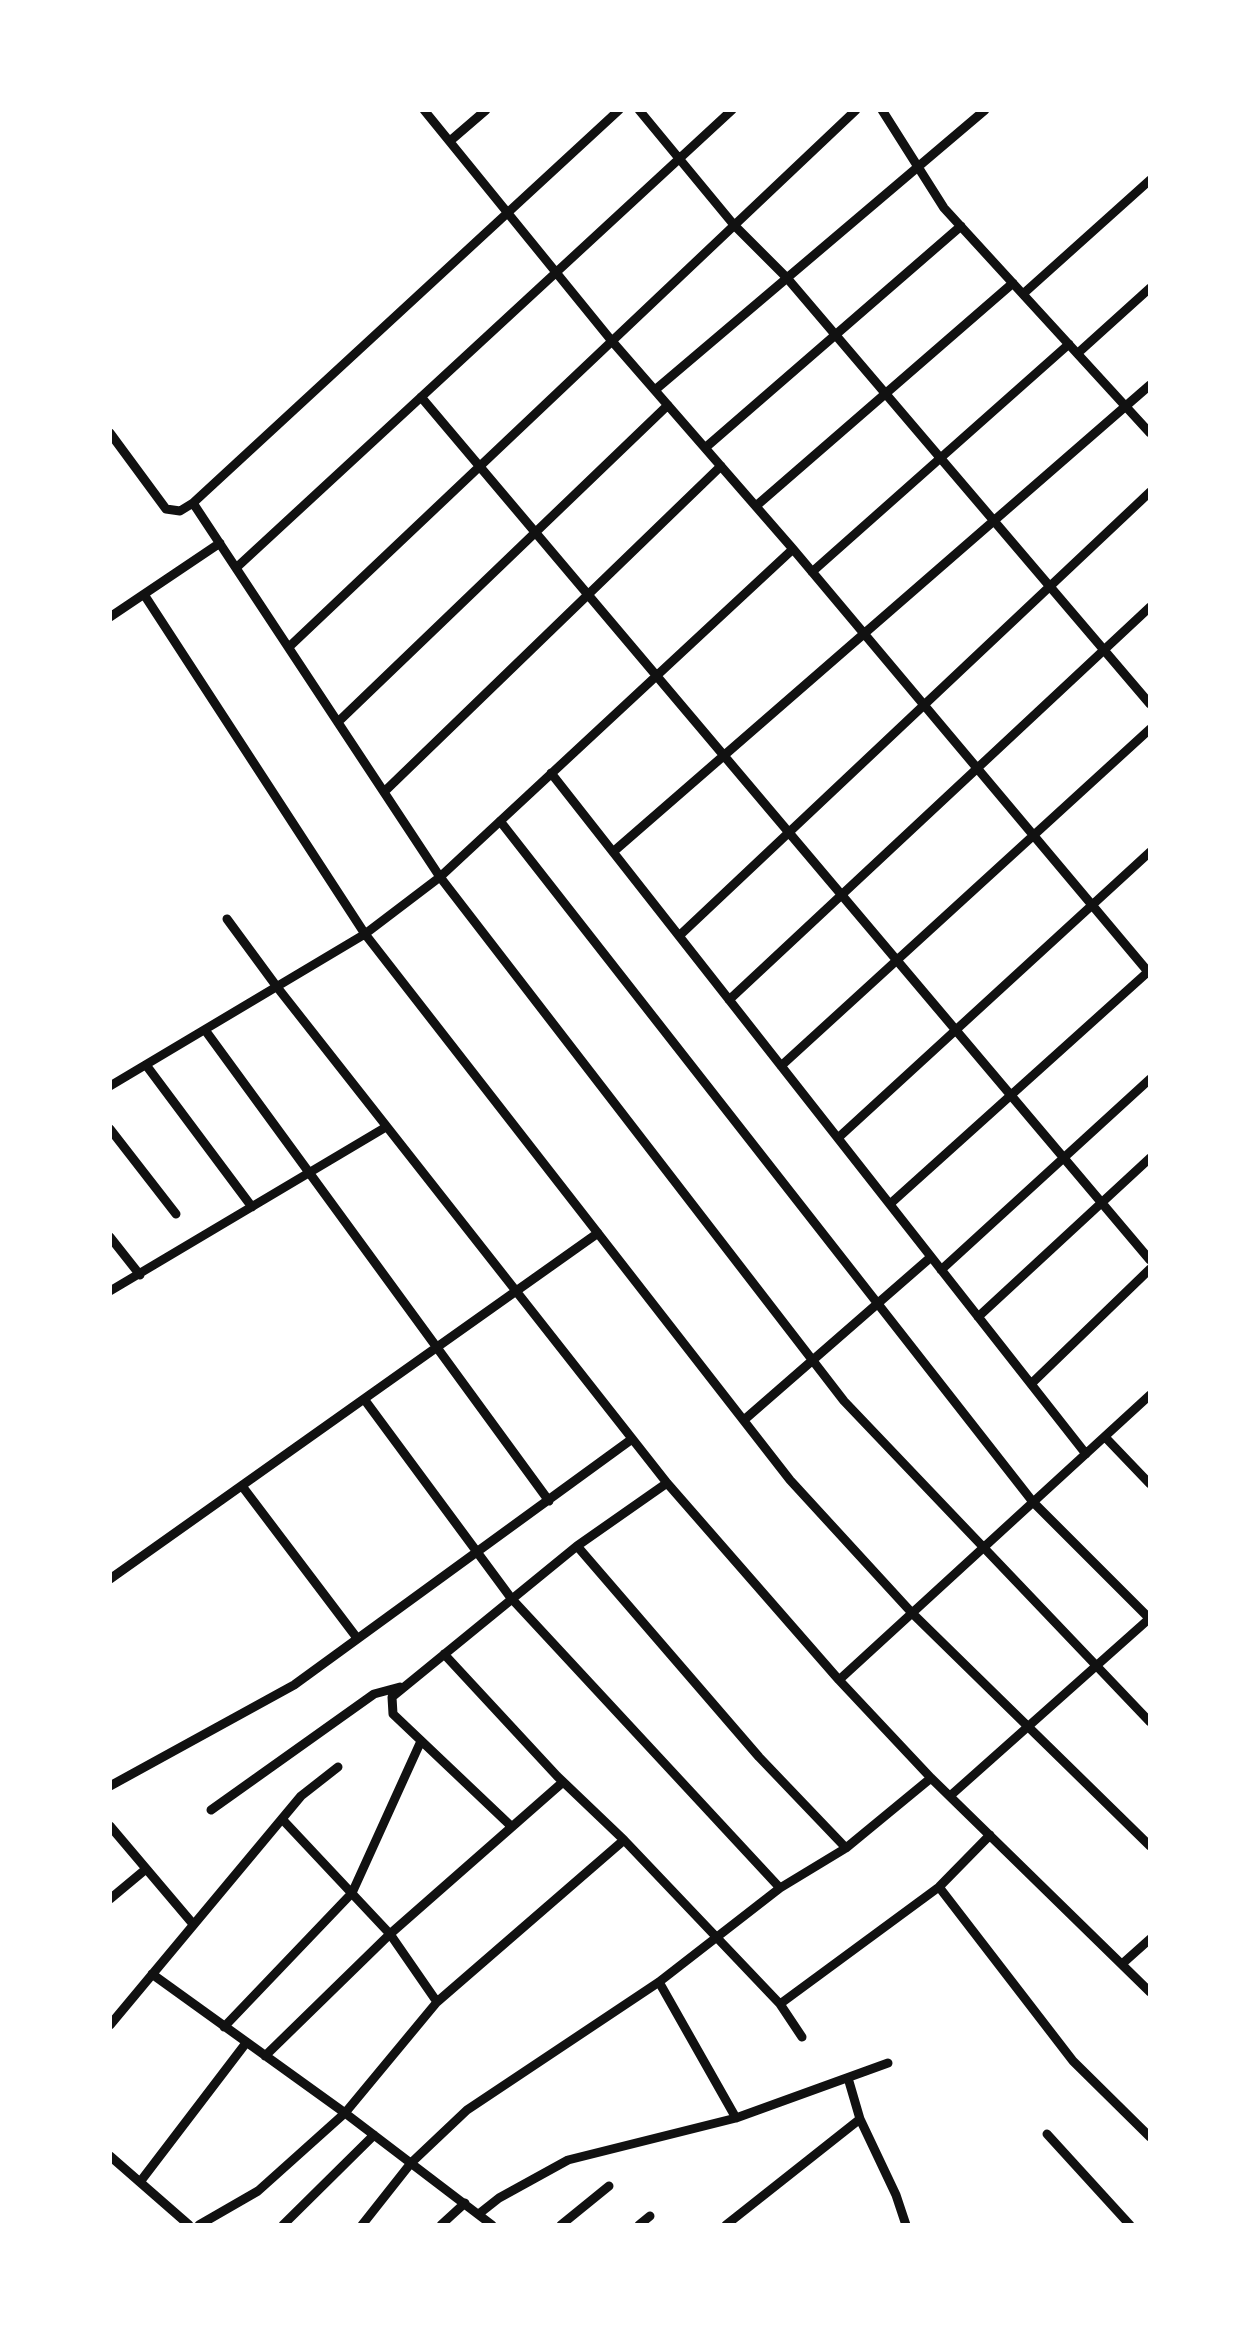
<!DOCTYPE html>
<html>
<head>
<meta charset="utf-8">
<style>
  body { margin:0 }
  #map { position:relative; width:1260px; height:2335px; overflow:hidden; background:#fff; font-family:"Varela Round",sans-serif }
  canvas { display:block }
  .frame { position:absolute; inset:0; border:112px solid #fff; pointer-events:none }
</style>
</head>
<body>
<div id="map">
<canvas width="1260" height="2335"></canvas>
<div class="frame"></div>
</div>
<script>
const ctx = document.querySelector('canvas').getContext('2d');
ctx.lineJoin = 'round';
function toPath(rows) {
  const path = new Path2D();
  for (const r of rows) {
    path.moveTo(r[0], r[1]);
    for (let i = 2; i < r.length; i += 2) path.lineTo(r[i], r[i + 1]);
  }
  return path;
}
function stroke(path, color, width, dash) {
  ctx.strokeStyle = color;
  ctx.lineWidth = width;
  ctx.lineCap = dash ? 'butt' : 'round';
  ctx.setLineDash(dash || []);
  ctx.stroke(path);
}
stroke(toPath([
  [424,110,611,340,793,549,1150,974],
  [619,110,193,503,440,877,844,1401,1150,1722],
  [639,110,734,225,787,278,1150,704],
  [882,110,944,208,1150,433],
  [450,141,486,110],
  [1023,294,1150,180],
  [1078,353,1150,288],
  [655,390,985,110],
  [421,397,1150,1260],
  [110,433,166,509,180,511,193,503],
  [705,448,961,226],
  [756,506,1013,283],
  [236,568,732,110],
  [812,572,1069,344],
  [145,596,365,934,790,1480,912,1613,1150,1846],
  [110,617,220,543],
  [289,647,856,110],
  [338,722,668,405],
  [551,773,1086,1454],
  [384,792,721,466],
  [500,821,1033,1502,1150,1619],
  [613,852,1150,385],
  [227,919,277,987,667,1483,839,1680,931,1778,1150,1992],
  [679,936,1150,492],
  [729,1000,1150,607],
  [205,1030,549,1501],
  [146,1065,252,1207],
  [781,1066,1150,729],
  [110,1086,365,934,440,877,793,549],
  [110,1129,176,1214],
  [838,1138,1150,852],
  [890,1204,1150,970],
  [110,1237,140,1275],
  [941,1270,1150,1079],
  [110,1291,386,1127],
  [978,1317,1150,1158],
  [1031,1384,1150,1269],
  [364,1399,511,1598,780,1888],
  [744,1420,931,1257],
  [1105,1437,1150,1484],
  [242,1486,357,1638],
  [577,1546,759,1757,846,1848],
  [110,1579,598,1233],
  [444,1654,557,1776,624,1840,780,2004,802,2037],
  [839,1680,1150,1395],
  [110,1786,294,1685,632,1439],
  [950,1796,1150,1618],
  [211,1810,374,1694,400,1687],
  [282,1819,390,1934,437,2002],
  [110,1826,193,1924],
  [512,1827,393,1714,392,1697,577,1546,667,1483],
  [939,1887,1073,2061,1150,2137],
  [110,1899,146,1869],
  [1122,1964,1150,1939],
  [152,1974,345,2113,492,2225],
  [659,1982,736,2118],
  [780,2004,939,1887,990,1835],
  [110,2025,301,1796,338,1767],
  [224,2027,352,1893,421,1741],
  [265,2056,390,1934,563,1782],
  [848,2078,860,2119,896,2195,906,2225],
  [1047,2134,1130,2225],
  [110,2156,189,2225],
  [140,2182,246,2043],
  [480,2213,499,2198,568,2160,736,2118,888,2063],
  [199,2225,258,2191,345,2113,437,2002,624,1840],
  [283,2225,374,2135],
  [362,2225,411,2163,467,2110,659,1982,780,1888,846,1848,931,1778],
  [441,2225,465,2203],
  [561,2225,609,2186],
  [639,2225,650,2216],
  [726,2225,860,2119]
]), '#111', 9);
</script>
</body>
</html>
